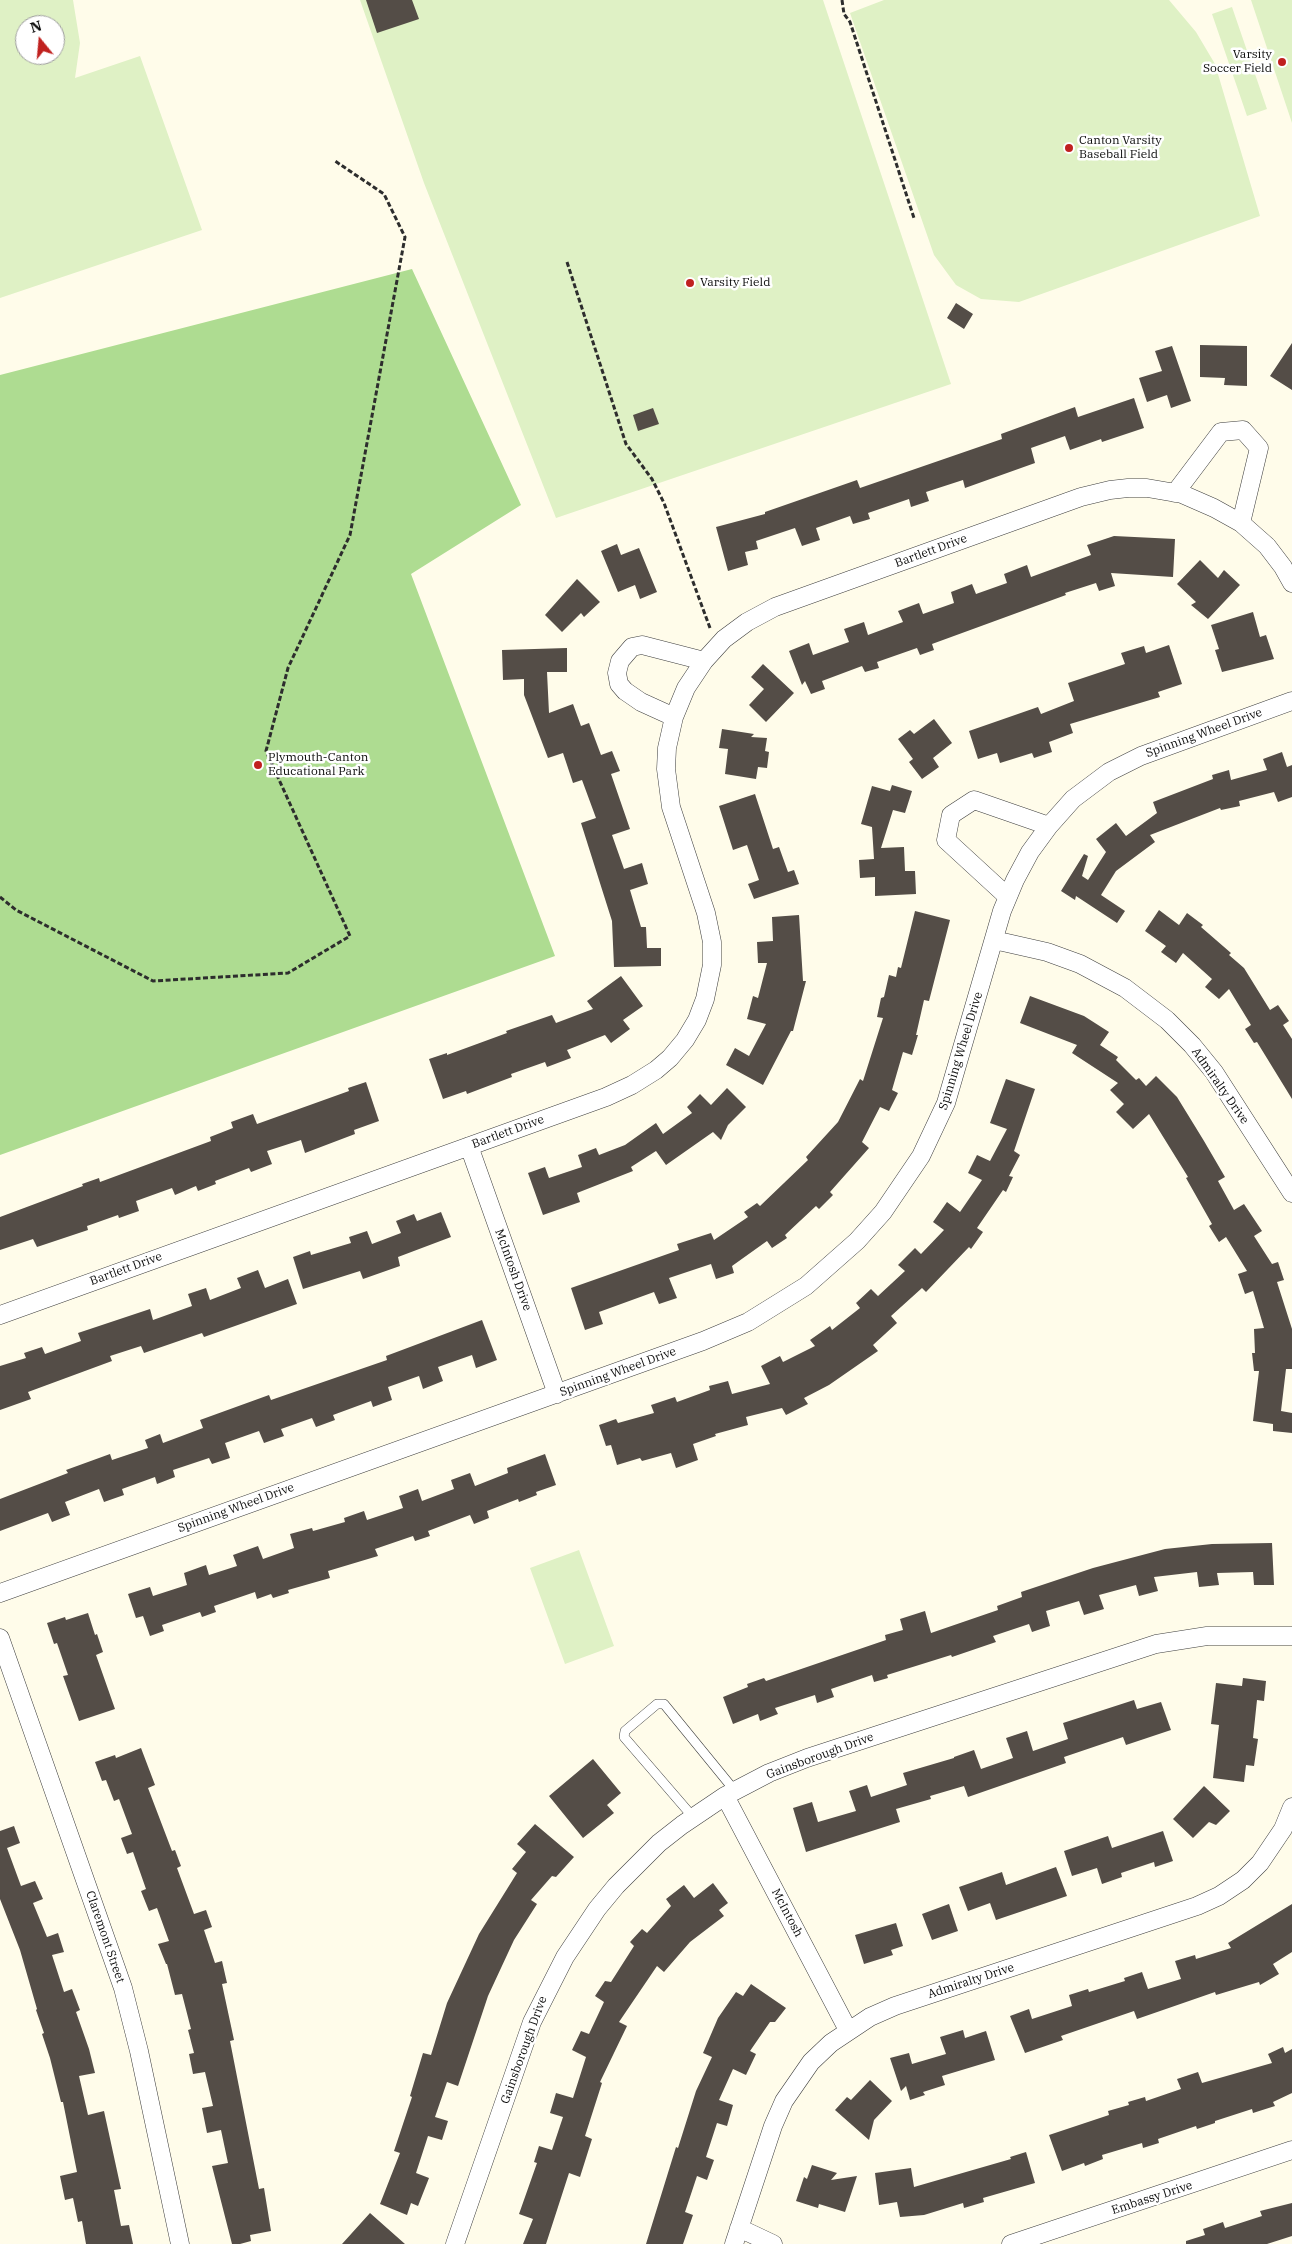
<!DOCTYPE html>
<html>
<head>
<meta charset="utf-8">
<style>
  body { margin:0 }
  #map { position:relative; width:1292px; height:2244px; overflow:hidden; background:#fffcea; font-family:"IBM Plex Serif",serif }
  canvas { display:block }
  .north { position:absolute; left:15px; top:15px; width:50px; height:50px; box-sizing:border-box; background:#fff; border:1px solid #9d9d9d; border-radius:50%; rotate:343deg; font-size:14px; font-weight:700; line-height:20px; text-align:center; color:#0b0b0b }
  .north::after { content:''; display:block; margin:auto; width:18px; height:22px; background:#c0211f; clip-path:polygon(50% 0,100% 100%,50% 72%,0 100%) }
</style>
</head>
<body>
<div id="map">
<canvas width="1292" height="2244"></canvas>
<div class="north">N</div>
</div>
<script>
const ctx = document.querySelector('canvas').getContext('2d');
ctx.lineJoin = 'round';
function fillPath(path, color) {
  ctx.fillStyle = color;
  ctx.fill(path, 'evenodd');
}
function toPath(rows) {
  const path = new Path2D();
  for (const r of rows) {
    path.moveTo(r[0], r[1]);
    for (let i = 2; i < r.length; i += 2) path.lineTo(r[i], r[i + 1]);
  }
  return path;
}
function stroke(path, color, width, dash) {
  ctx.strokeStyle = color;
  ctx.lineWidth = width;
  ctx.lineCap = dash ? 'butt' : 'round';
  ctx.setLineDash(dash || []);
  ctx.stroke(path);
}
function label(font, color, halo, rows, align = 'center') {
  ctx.font = font + ' "IBM Plex Serif",serif';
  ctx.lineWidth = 5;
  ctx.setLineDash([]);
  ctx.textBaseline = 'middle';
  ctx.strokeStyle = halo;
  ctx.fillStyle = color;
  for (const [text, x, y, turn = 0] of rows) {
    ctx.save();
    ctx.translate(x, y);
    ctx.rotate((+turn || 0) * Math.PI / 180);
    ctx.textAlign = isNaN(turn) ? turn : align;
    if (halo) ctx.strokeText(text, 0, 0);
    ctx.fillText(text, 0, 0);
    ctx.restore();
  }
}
fillPath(toPath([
  [412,269,521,505,411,574,555,956,0,1155,0,375]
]), '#aedc91');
fillPath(toPath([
  [0,0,73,0,80,43,75,78,140,56,202,230,0,298],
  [25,25,55,25,55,55,25,55],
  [360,0,823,0,951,384,556,518,424,183],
  [884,0,1169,0,1196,32,1215,64,1260,216,1019,302,981,299,956,285,934,255,850,13],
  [1251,0,1292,0,1292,123],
  [1232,7,1267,109,1247,116,1212,14],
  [579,1550,614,1646,565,1664,530,1568]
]), '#dff1c5');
fillPath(toPath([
  [366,0,412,0,419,19,377,33],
  [956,303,973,314,964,329,947,318],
  [1292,343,1292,390,1270,376],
  [1200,345,1247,346,1247,386,1224,385,1225,378,1200,377],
  [1172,346,1191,401,1171,408,1167,395,1147,402,1139,378,1162,371,1155,351],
  [1134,398,1144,428,1102,442,1101,439,1070,450,1065,436,1031,448,1035,463,965,488,963,480,926,492,929,501,911,507,909,499,868,513,870,519,853,524,850,516,816,528,820,540,802,546,795,528,756,541,758,549,745,552,748,565,728,571,716,527,765,514,765,512,857,480,860,488,1002,439,1001,434,1075,407,1078,417],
  [653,408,659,424,638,431,633,415],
  [1114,536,1175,539,1173,577,1111,573,1115,586,1099,591,1096,583,1065,593,1066,595,932,644,934,650,920,655,917,648,877,662,879,668,865,672,862,666,822,681,825,689,811,694,805,681,802,685,789,651,809,643,813,655,849,642,844,629,864,622,868,635,903,622,898,611,919,603,923,614,954,603,951,592,972,584,976,594,1007,583,1004,574,1027,565,1031,577,1091,555,1087,545],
  [617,544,621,555,639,548,657,592,640,599,635,585,618,592,601,551],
  [1200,560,1218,578,1224,570,1240,585,1208,619,1191,605,1196,602,1177,584],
  [577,579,600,602,584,617,581,613,562,632,545,615],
  [1253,612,1260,637,1266,635,1274,659,1222,672,1215,650,1219,649,1211,625],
  [1169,645,1182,684,1158,692,1160,697,1070,724,1073,733,1049,742,1052,752,1034,758,1032,753,1000,763,997,753,978,759,969,731,1038,707,1041,714,1074,701,1068,683,1125,664,1121,653,1144,646,1146,653],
  [567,648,567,672,547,672,549,713,573,704,581,726,589,723,601,755,612,751,620,771,611,774,630,829,612,835,624,869,642,863,648,884,630,890,641,927,646,927,647,948,661,948,661,966,614,967,612,921,581,823,596,818,582,780,573,783,563,753,548,758,524,695,524,679,503,680,502,650],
  [763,664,794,693,766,722,749,705,764,689,751,677],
  [934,719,952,743,933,758,939,767,922,779,909,762,913,759,898,739,910,730,914,734],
  [722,729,754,734,751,737,767,738,765,751,769,752,767,768,758,767,756,779,725,774,728,749,719,748],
  [1282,752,1287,767,1292,765,1292,797,1278,802,1274,792,1239,801,1240,806,1221,810,1220,808,1150,835,1155,842,1116,871,1101,895,1125,911,1117,923,1076,896,1075,900,1061,891,1084,854,1088,856,1082,876,1088,880,1106,852,1096,839,1116,823,1126,836,1157,813,1153,802,1213,779,1212,775,1229,770,1231,780,1267,770,1263,759],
  [892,785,912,791,905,813,893,810,881,848,904,847,905,871,915,871,916,894,875,896,875,877,860,878,859,860,874,859,872,827,861,824,872,786,890,791],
  [755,794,773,849,779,847,788,872,794,870,799,884,754,899,748,884,759,880,747,845,733,850,719,806],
  [1159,910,1179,925,1187,913,1203,925,1201,927,1231,953,1229,955,1244,968,1270,1010,1278,1005,1289,1021,1283,1025,1292,1039,1292,1099,1257,1042,1254,1043,1245,1029,1251,1025,1229,989,1219,999,1205,987,1212,979,1183,953,1176,963,1161,952,1166,946,1145,931],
  [915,911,950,920,929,1001,924,1000,916,1035,918,1035,912,1055,903,1052,892,1090,898,1093,889,1111,880,1107,862,1142,869,1148,830,1192,833,1195,819,1209,816,1206,785,1235,787,1238,772,1248,767,1241,732,1266,734,1273,716,1279,711,1264,669,1278,677,1298,659,1304,654,1292,599,1312,603,1324,585,1330,571,1288,679,1250,677,1244,711,1233,714,1240,748,1217,744,1212,757,1203,760,1206,808,1160,806,1157,838,1122,860,1079,863,1081,883,1018,877,1017,881,998,884,997,889,975,896,977,898,967,901,968],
  [799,915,803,981,806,981,793,1031,791,1031,763,1085,726,1065,735,1048,749,1056,766,1024,747,1019,753,996,758,998,767,963,758,963,757,942,773,941,772,917],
  [621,976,643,1006,623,1020,630,1029,611,1043,605,1035,567,1050,571,1058,547,1067,545,1062,511,1074,512,1077,467,1094,466,1091,443,1099,429,1059,447,1053,447,1055,507,1033,506,1031,552,1015,556,1023,593,1009,587,1001],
  [1030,996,1084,1016,1109,1032,1100,1045,1118,1057,1116,1060,1136,1080,1139,1078,1146,1086,1156,1076,1177,1097,1204,1141,1225,1177,1218,1181,1234,1210,1244,1204,1262,1231,1254,1236,1272,1264,1278,1262,1284,1280,1277,1282,1292,1329,1292,1369,1286,1369,1281,1411,1292,1413,1292,1433,1273,1431,1273,1424,1253,1421,1259,1371,1254,1371,1252,1353,1255,1353,1254,1329,1264,1328,1253,1291,1245,1294,1238,1274,1247,1271,1226,1237,1219,1242,1209,1226,1212,1224,1186,1178,1188,1177,1149,1114,1133,1129,1116,1112,1124,1104,1110,1090,1118,1083,1072,1053,1077,1045,1020,1023],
  [1006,1079,1035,1089,1014,1151,1020,1155,1009,1176,1013,1177,1006,1192,1003,1190,977,1228,983,1232,971,1249,969,1247,926,1292,922,1288,891,1316,897,1323,873,1345,878,1351,829,1385,804,1398,808,1404,786,1415,782,1408,746,1417,748,1425,715,1434,716,1436,693,1444,698,1460,676,1468,671,1453,642,1461,640,1458,617,1465,611,1445,606,1446,599,1425,616,1419,618,1423,654,1413,651,1405,675,1397,677,1402,710,1390,709,1386,728,1381,732,1394,770,1384,761,1366,780,1356,783,1362,815,1346,810,1340,830,1326,832,1330,860,1308,856,1303,871,1289,878,1296,905,1271,898,1265,915,1248,921,1254,944,1230,933,1222,947,1202,960,1212,982,1180,968,1173,977,1155,990,1161,1007,1129,990,1123],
  [366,1082,379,1121,354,1130,355,1134,305,1153,301,1140,267,1151,272,1164,251,1172,249,1168,215,1181,216,1184,198,1191,196,1186,175,1195,172,1188,136,1201,139,1211,119,1218,118,1215,87,1226,88,1230,37,1247,33,1239,0,1250,0,1217,83,1186,82,1184,99,1178,100,1182,211,1141,210,1137,233,1128,231,1122,253,1114,257,1124,349,1091,348,1088],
  [727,1088,746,1107,728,1125,721,1140,713,1132,666,1165,656,1151,631,1167,633,1171,577,1193,580,1202,543,1215,528,1173,545,1167,549,1178,582,1167,578,1155,596,1148,599,1155,625,1145,656,1123,663,1134,692,1113,687,1107,700,1094,711,1105],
  [441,1212,451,1237,398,1257,400,1266,363,1279,360,1271,303,1289,293,1257,310,1251,311,1255,351,1243,349,1237,367,1231,372,1244,401,1233,396,1221,414,1214,417,1221],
  [258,1270,265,1288,288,1279,297,1304,204,1337,202,1333,144,1353,141,1346,110,1356,112,1361,28,1392,31,1399,0,1410,0,1366,26,1358,24,1353,42,1347,45,1354,81,1341,78,1333,150,1309,153,1320,192,1306,188,1294,206,1288,210,1300,241,1288,237,1278],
  [482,1320,497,1360,476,1368,472,1355,438,1367,443,1381,423,1389,419,1376,388,1387,392,1400,373,1407,371,1401,333,1415,335,1420,316,1427,312,1418,281,1429,284,1436,264,1443,259,1431,225,1443,230,1458,212,1464,209,1458,173,1470,175,1477,157,1484,155,1477,122,1489,124,1495,104,1502,99,1489,65,1502,70,1515,52,1522,48,1513,0,1531,0,1499,68,1473,66,1470,110,1454,112,1460,148,1448,145,1440,160,1434,163,1443,203,1428,200,1420,269,1395,271,1400,387,1360,386,1356],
  [545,1454,556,1485,536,1492,537,1495,519,1502,518,1499,487,1511,489,1518,474,1524,470,1515,428,1531,430,1536,415,1541,413,1536,375,1549,378,1556,328,1571,330,1578,288,1590,289,1593,273,1598,271,1594,257,1599,255,1592,214,1606,216,1612,202,1617,200,1612,162,1625,164,1631,150,1636,143,1616,136,1618,128,1594,150,1587,153,1596,187,1585,184,1573,206,1565,209,1575,237,1566,233,1555,258,1546,263,1559,294,1548,290,1534,312,1528,313,1531,345,1522,344,1518,364,1511,367,1520,403,1508,399,1496,418,1489,422,1501,454,1489,451,1480,470,1473,475,1486,508,1473,507,1468],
  [1272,1543,1274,1585,1254,1585,1253,1572,1217,1573,1219,1585,1199,1587,1197,1572,1154,1577,1158,1591,1139,1596,1136,1585,1099,1595,1104,1609,1084,1615,1079,1601,1046,1611,1050,1626,1032,1632,1029,1624,993,1636,996,1642,952,1657,951,1655,887,1675,888,1678,874,1682,872,1675,831,1689,834,1697,817,1703,815,1695,775,1708,778,1714,760,1721,758,1714,733,1724,723,1697,748,1687,747,1684,764,1678,766,1681,886,1640,885,1635,903,1630,900,1619,925,1611,931,1633,998,1610,997,1606,1022,1597,1021,1592,1093,1568,1165,1549,1212,1544],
  [88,1613,95,1635,97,1634,103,1652,96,1655,115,1709,79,1721,63,1676,68,1675,57,1643,54,1644,47,1623,65,1617,66,1620],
  [1243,1678,1266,1681,1264,1701,1257,1700,1253,1738,1258,1739,1254,1766,1246,1765,1244,1782,1213,1778,1219,1725,1211,1724,1216,1683,1242,1686],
  [1134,1700,1137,1709,1161,1702,1171,1730,1126,1745,1123,1737,1064,1757,1066,1763,968,1797,964,1786,930,1796,931,1799,896,1809,900,1822,806,1852,793,1808,812,1802,818,1822,856,1811,849,1791,867,1785,871,1797,907,1785,903,1773,954,1758,954,1757,974,1750,981,1769,1013,1758,1006,1738,1027,1731,1033,1751,1068,1739,1063,1723],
  [141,1748,155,1785,148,1788,172,1851,175,1850,181,1866,177,1868,194,1914,206,1910,212,1927,204,1930,215,1963,222,1961,227,1983,222,1984,234,2040,230,2041,259,2189,264,2188,271,2231,250,2235,251,2241,240,2244,232,2244,212,2166,228,2163,221,2130,207,2133,202,2108,213,2106,205,2072,193,2074,189,2054,194,2053,188,2030,191,2029,182,1994,175,1995,167,1964,166,1964,158,1944,169,1941,157,1908,149,1911,141,1891,146,1889,133,1852,127,1854,121,1838,132,1834,119,1799,114,1801,106,1780,102,1781,95,1762,115,1755,116,1758],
  [593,1759,621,1793,607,1805,614,1813,583,1838,549,1796],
  [1204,1786,1230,1811,1216,1825,1209,1822,1193,1838,1173,1819],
  [535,1824,574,1857,556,1877,552,1876,531,1900,537,1904,514,1940,488,1996,458,2086,447,2082,435,2117,448,2121,442,2140,428,2136,416,2173,429,2178,418,2206,411,2203,407,2215,380,2204,400,2153,394,2151,412,2097,410,2096,423,2053,431,2055,447,2003,479,1934,517,1873,512,1869,526,1852,517,1844],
  [14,1826,20,1843,7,1848,21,1886,35,1881,43,1899,33,1903,47,1937,58,1933,64,1952,52,1955,64,1992,72,1989,80,2010,76,2012,89,2049,95,2073,79,2076,88,2115,104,2111,121,2189,114,2190,121,2226,129,2225,133,2244,86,2244,82,2221,78,2222,73,2198,65,2200,60,2176,77,2172,63,2102,61,2102,50,2058,42,2034,44,2033,36,2010,37,2009,20,1950,0,1899,0,1831],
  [1163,1831,1173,1861,1155,1867,1154,1862,1121,1873,1122,1877,1102,1884,1097,1868,1072,1876,1064,1851,1108,1836,1112,1848],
  [1056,1867,1067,1896,996,1920,990,1903,968,1911,959,1887,1002,1872,1006,1885],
  [713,1883,728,1903,719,1910,724,1916,690,1942,664,1972,657,1966,619,2022,627,2026,600,2082,602,2083,585,2136,592,2139,580,2177,569,2173,546,2244,523,2244,533,2219,519,2214,537,2163,534,2162,539,2146,552,2150,563,2117,550,2113,556,2093,573,2098,586,2057,572,2050,581,2031,589,2034,604,2002,595,1996,605,1981,611,1982,634,1946,630,1942,642,1929,647,1933,671,1906,666,1899,684,1885,694,1898],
  [949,1904,958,1931,932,1940,922,1914],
  [1292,1904,1292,1952,1273,1964,1279,1974,1260,1985,1259,1982,1216,1995,1215,1992,1137,2019,1134,2011,1061,2036,1063,2040,1025,2053,1010,2016,1029,2009,1032,2019,1072,2006,1069,1995,1088,1989,1089,1992,1125,1981,1124,1978,1142,1972,1148,1989,1181,1979,1175,1961,1195,1955,1196,1959,1231,1948,1228,1943],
  [896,1923,903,1946,891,1950,893,1955,864,1964,855,1935],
  [751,1984,786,2008,775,2022,770,2022,750,2051,756,2054,746,2075,733,2069,719,2100,733,2105,727,2126,717,2123,706,2157,714,2160,707,2180,697,2176,685,2212,693,2215,683,2244,646,2244,676,2147,678,2148,696,2091,712,2057,703,2053,718,2018,736,1992,743,1996],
  [963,2030,965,2038,986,2031,995,2060,942,2076,945,2085,923,2092,925,2095,910,2100,906,2086,901,2091,890,2058,909,2053,912,2064,946,2054,940,2037],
  [1283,2047,1285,2053,1292,2049,1292,2093,1273,2102,1275,2106,1253,2113,1252,2109,1215,2121,1215,2123,1197,2129,1196,2126,1158,2139,1159,2143,1143,2148,1142,2143,1102,2155,1103,2159,1085,2166,1084,2163,1062,2171,1049,2135,1109,2115,1108,2111,1129,2105,1128,2102,1145,2097,1146,2101,1181,2089,1177,2079,1198,2072,1202,2083,1272,2063,1268,2054],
  [870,2080,892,2101,874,2120,869,2140,835,2110,847,2097,851,2100],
  [1026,2152,1035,2183,983,2198,984,2202,964,2208,963,2203,924,2215,900,2217,897,2202,879,2205,875,2173,911,2168,914,2187,1011,2159,1010,2157],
  [812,2165,837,2173,831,2180,857,2176,845,2212,819,2204,818,2208,796,2201,804,2177,807,2179],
  [1292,2203,1292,2236,1267,2244,1186,2244,1186,2241,1205,2235,1203,2229,1223,2222,1225,2228,1262,2216,1260,2211],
  [370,2213,405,2244,342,2244]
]), '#544d47');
const lane = toPath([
  [693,1817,624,1737,625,1731,657,1704,664,1704,735,1791]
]);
const street = toPath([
  [1175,493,1221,432,1243,430,1259,448,1241,523],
  [674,717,641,702,625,691,619,684,617,673,620,661,632,647,642,645,704,661],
  [1008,897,946,840,951,815,974,800,1049,826],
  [994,940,1047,952,1080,964,1125,988,1167,1020,1192,1045,1214,1072,1292,1193],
  [469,1146,557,1394],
  [0,1315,606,1097,632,1085,656,1070,670,1058,685,1040,697,1020,705,999,712,965,712,942,706,913,671,807,666,769,667,748,674,717,686,688,704,661,724,639,747,622,775,607,1081,497,1110,490,1128,488,1147,488,1182,494,1214,508,1241,523,1267,546,1283,567,1292,583],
  [0,1593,703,1341,748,1322,806,1286,857,1241,883,1212,921,1156,946,1103,1002,911,1015,880,1030,852,1049,826,1073,799,1109,772,1141,756,1292,701],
  [0,1638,123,1988,139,2051,180,2244],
  [725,1796,848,2030],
  [739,2228,773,2244],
  [455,2244,532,2022,565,1957,597,1909,616,1886,659,1843,682,1825,725,1796,769,1773,807,1758,1156,1644,1207,1636,1292,1636],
  [734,2244,773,2126,784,2101,811,2062,831,2043,870,2017,895,2006,1197,1906,1219,1896,1243,1880,1260,1863,1283,1829,1292,1807],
  [1011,2244,1292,2150]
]);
stroke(lane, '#3e3e3e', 10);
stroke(street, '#3e3e3e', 19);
stroke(toPath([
  [842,0,844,14,850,22,914,218],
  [567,262,626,444,652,479,664,503,710,628],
  [0,897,16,910,153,981,288,973,350,936,266,751,288,668,350,535,405,237,384,194,335,161]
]), '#2d2d2d', 3, [5, 2.5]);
stroke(lane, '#fff', 9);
stroke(street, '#fff', 18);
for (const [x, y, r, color] of [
  [1282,62,5,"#c0211f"],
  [1069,148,5,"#c0211f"],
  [690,283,5,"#c0211f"],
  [258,765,5,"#c0211f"]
]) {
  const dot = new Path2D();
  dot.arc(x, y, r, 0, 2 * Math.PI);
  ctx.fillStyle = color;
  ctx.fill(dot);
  stroke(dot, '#fff', 2);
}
label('12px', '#0b0b0b', '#fff', [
  ["Varsity",1272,55,"right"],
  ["Soccer Field",1272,69,"right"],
  ["Canton Varsity",1079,141],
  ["Baseball Field",1079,155],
  ["Varsity Field",700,283],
  ["Plymouth-Canton",268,758],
  ["Educational Park",268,772]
], 'left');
label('12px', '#0b0b0b', '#fff', [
  ["Bartlett Drive",931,551,-20],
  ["Spinning Wheel Drive",1204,733,-20],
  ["Spinning Wheel Drive",961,1051,-73],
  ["Admiralty Drive",1220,1086,55],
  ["Bartlett Drive",508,1132,-20],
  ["Bartlett Drive",126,1269,-20],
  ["McIntosh Drive",513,1270,70],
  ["Spinning Wheel Drive",618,1372,-20],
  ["Spinning Wheel Drive",236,1508,-20],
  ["Gainsborough Drive",820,1756,-20],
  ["McIntosh",787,1913,62],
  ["Claremont Street",105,1937,71],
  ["Admiralty Drive",971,1981,-18],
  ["Gainsborough Drive",524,2050,-70],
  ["Embassy Drive",1152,2198,-18]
]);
</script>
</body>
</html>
